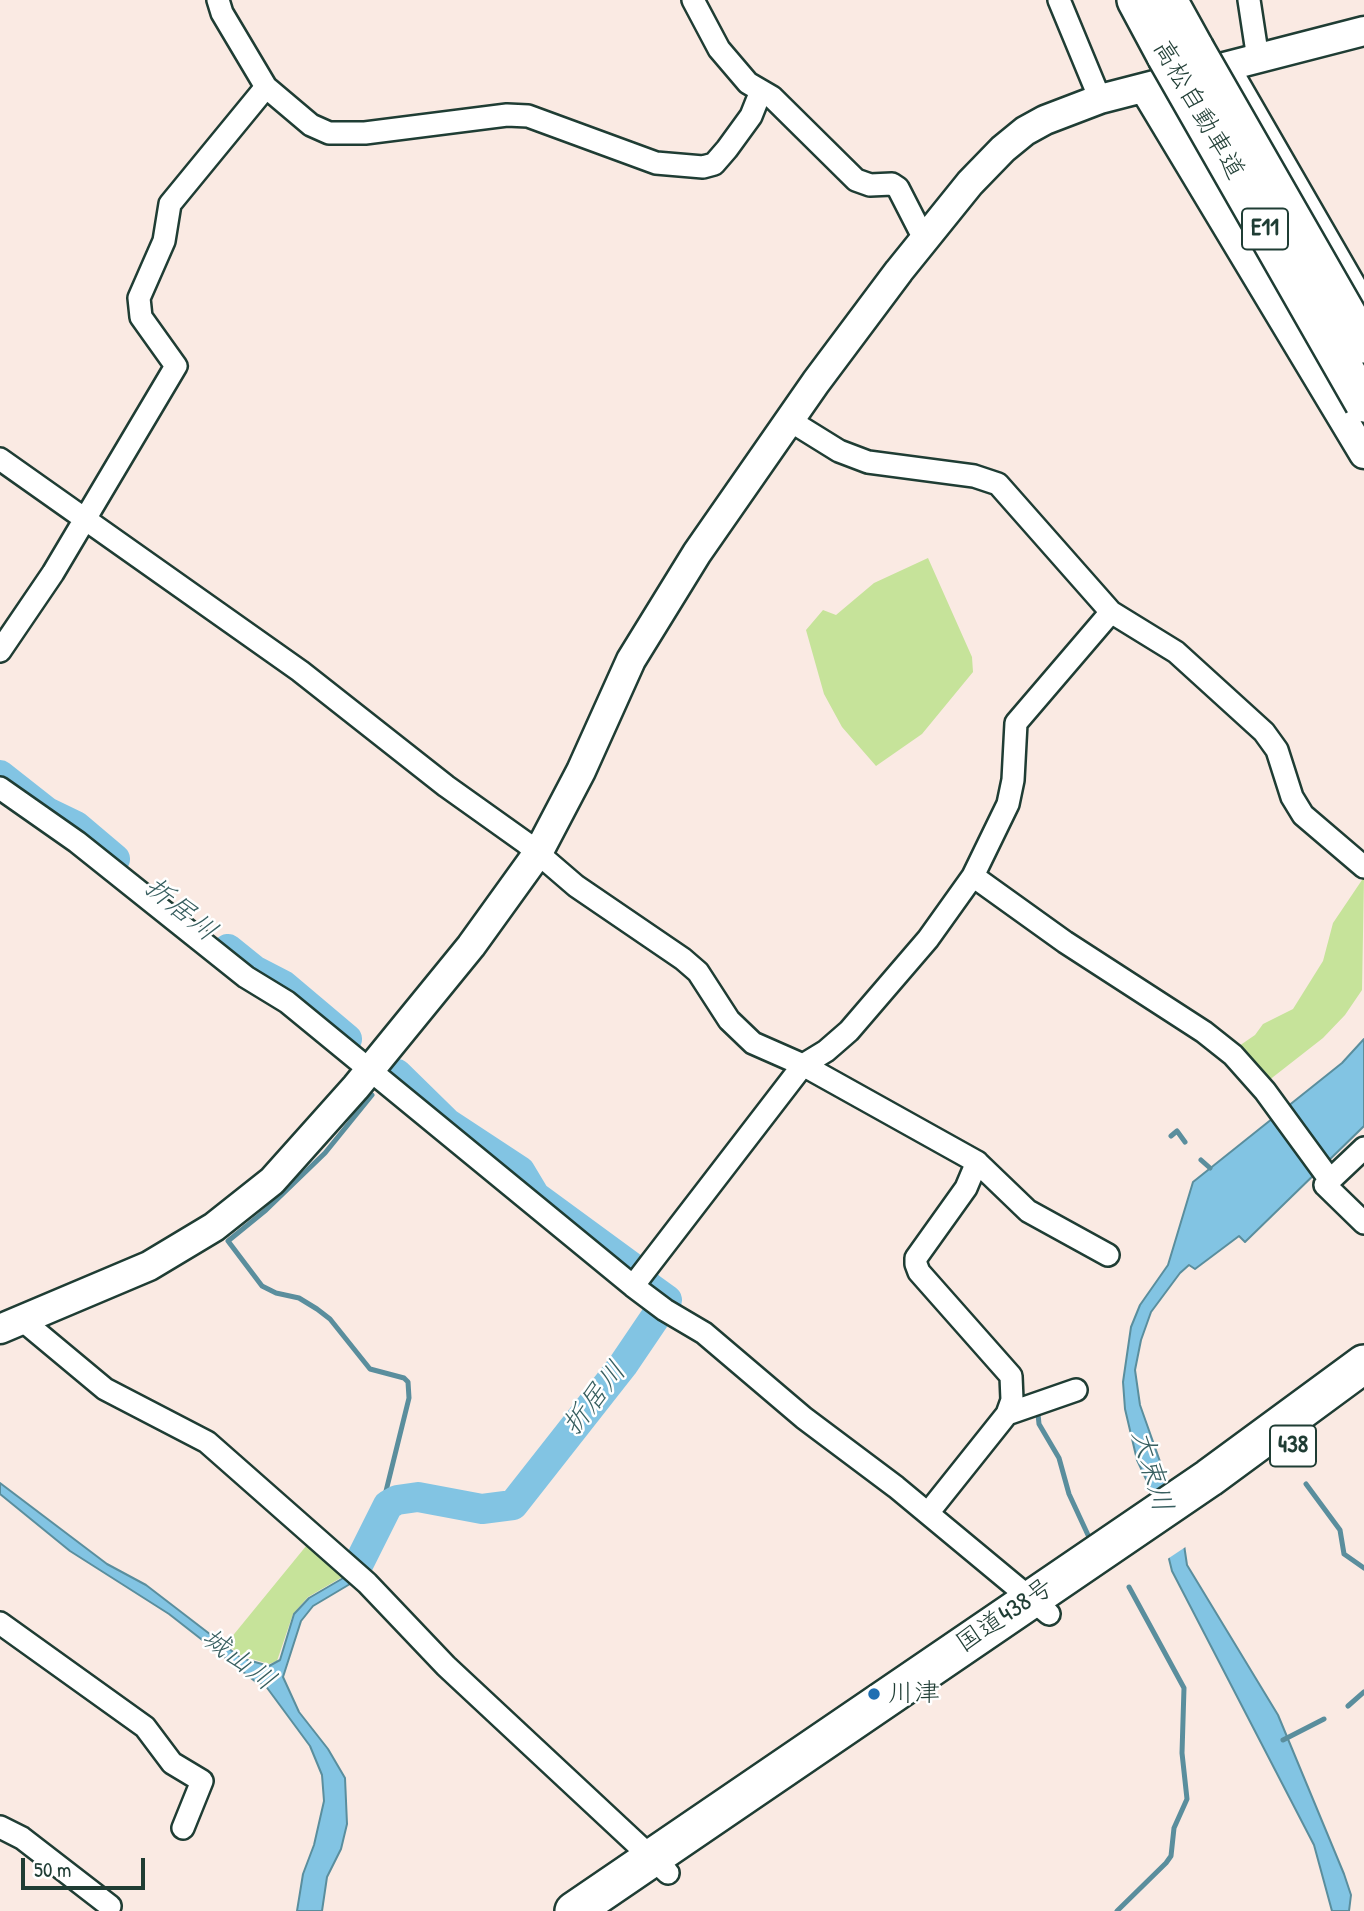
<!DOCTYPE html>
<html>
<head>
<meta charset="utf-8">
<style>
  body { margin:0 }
  #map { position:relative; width:1364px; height:1911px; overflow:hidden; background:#faeae3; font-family:"Patrick Hand",sans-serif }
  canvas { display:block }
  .scale { position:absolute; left:21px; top:1858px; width:124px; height:32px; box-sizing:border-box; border:4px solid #1f3d34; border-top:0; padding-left:9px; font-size:21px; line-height:24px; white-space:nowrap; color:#1f3d34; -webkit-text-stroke:5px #fff; paint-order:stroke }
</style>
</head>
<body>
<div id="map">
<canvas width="1364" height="1911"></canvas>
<div class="scale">50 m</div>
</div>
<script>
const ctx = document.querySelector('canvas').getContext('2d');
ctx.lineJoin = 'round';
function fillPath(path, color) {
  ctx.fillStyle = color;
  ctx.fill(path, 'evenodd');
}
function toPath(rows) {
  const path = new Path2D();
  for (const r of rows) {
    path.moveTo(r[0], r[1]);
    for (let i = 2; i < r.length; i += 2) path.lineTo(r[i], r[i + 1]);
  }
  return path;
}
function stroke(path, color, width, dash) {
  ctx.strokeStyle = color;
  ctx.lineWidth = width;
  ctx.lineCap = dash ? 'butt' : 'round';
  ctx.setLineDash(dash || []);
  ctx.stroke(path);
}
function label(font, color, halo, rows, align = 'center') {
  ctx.font = font + ' "Patrick Hand","Klee One",sans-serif';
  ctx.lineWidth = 5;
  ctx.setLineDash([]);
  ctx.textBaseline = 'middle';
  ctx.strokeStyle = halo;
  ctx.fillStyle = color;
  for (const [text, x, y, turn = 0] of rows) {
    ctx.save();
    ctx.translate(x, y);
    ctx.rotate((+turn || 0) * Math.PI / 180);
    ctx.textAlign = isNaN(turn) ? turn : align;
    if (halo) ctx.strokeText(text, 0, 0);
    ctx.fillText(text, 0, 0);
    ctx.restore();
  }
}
fillPath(toPath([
  [928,558,972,657,973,672,922,734,876,766,842,727,824,694,806,630,823,610,836,615,874,583],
  [1364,877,1362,990,1345,1015,1323,1038,1268,1081,1239,1046,1255,1035,1263,1024,1293,1009,1323,961,1333,923],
  [311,1540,344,1576,308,1597,293,1614,277,1661,269,1664,242,1656,226,1644]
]), '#c6e39a');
const water = toPath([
  [1364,1039,1364,1126,1245,1242,1239,1236,1195,1269,1189,1265,1180,1273,1151,1312,1141,1340,1135,1370,1140,1405,1180,1518,1187,1565,1278,1715,1344,1874,1351,1895,1349,1911,1332,1911,1314,1845,1172,1571,1153,1494,1137,1460,1125,1409,1123,1382,1131,1327,1140,1305,1168,1265,1193,1182,1342,1063,1364,1039],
  [0,1483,107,1564,146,1585,241,1658,269,1666,280,1660,294,1614,309,1598,345,1577,374,1529,377,1531,379,1535,350,1584,313,1606,301,1621,283,1677,299,1712,328,1749,345,1778,347,1824,341,1849,327,1877,322,1911,297,1911,303,1874,314,1845,324,1801,322,1775,310,1746,265,1685,256,1682,169,1614,70,1551,0,1494,0,1483]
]);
fillPath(water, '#82c4e3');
stroke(water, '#5a8e9d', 2);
fillPath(toPath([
  [1170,1480,1183,1517,1187,1546,1166,1560,1149,1494]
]), '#faeae3');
stroke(toPath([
  [372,1095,325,1153,266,1210,228,1241,262,1286,276,1293,299,1298,317,1309,330,1319,370,1369,404,1378,408,1382,409,1398,386,1491,388,1505],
  [1171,1136,1177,1131,1185,1142],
  [1201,1160,1210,1168],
  [1038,1414,1039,1424,1059,1458,1069,1494,1088,1535],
  [1306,1484,1340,1530,1344,1554,1364,1568],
  [1348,1706,1364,1692],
  [1283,1740,1324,1719],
  [1117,1911,1166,1863,1171,1856,1174,1828,1187,1799,1182,1753,1184,1688,1129,1587]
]), '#5a8e9d', 5);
stroke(toPath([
  [0,775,47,812,76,826,115,859],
  [228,949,254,970,283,985,347,1039],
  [357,1567,388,1505,397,1500,418,1497,482,1509,513,1505,623,1365,667,1300,649,1287,636,1270,535,1196,520,1171,447,1123,397,1074]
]), '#82c4e3', 30);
const street = toPath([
  [218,0,222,13,266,87,311,125,329,133,365,133,507,115,528,116,656,163,703,167,714,164,727,149,751,116,761,91],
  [693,0,719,49,748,83,772,97,856,180,870,185,892,184,898,188,919,229,929,237],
  [1059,0,1100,99],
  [1249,0,1258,59],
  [1228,65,1364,301],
  [789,420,839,451,868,462,974,476,998,484,1111,612,1176,652,1264,732,1277,750,1292,797,1303,815,1364,867],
  [0,459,300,671,446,786,526,843,576,886,683,959,698,972,729,1020,753,1043,803,1065,977,1162,1028,1211,1108,1255],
  [0,651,53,573,176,366,141,317,139,298,164,241,170,204,266,87],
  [0,788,77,842,246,977,287,1002,633,1286,665,1310,704,1333,804,1418,896,1487,1049,1614],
  [973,876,1065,942,1204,1032,1233,1055,1265,1091,1330,1180],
  [1364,1148,1325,1185,1364,1223],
  [633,1286,803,1065,826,1051,849,1031,928,939,973,876,1008,804,1013,780,1016,723,1111,612],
  [21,1319,105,1389,207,1442,367,1583,446,1666,668,1873],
  [1007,1414,1076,1390],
  [928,1513,1007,1414,1012,1400,1011,1376,919,1272,916,1264,916,1258,966,1188,977,1162],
  [0,1623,145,1727,172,1763,202,1781,183,1828],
  [0,1827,22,1838,110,1906]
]);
const secondary = toPath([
  [1144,88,1364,454],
  [0,1329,149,1266,214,1227,272,1181,356,1087,471,946,538,853,581,771,631,660,697,553,816,382,899,271,970,183,1003,149,1025,131,1045,120,1100,99,1364,31]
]);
const highway = toPath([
  [1136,0,1166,56],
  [1168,0,1195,49],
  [574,1911,1209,1478,1364,1364]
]);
stroke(street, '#1f3d34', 26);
stroke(secondary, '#1f3d34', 33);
stroke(highway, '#1f3d34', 42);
stroke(street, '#fff', 21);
stroke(secondary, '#fff', 28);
stroke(highway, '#fff', 37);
const highwayBridge = toPath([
  [1195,49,1364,344],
  [1166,56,1364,403]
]);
stroke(highwayBridge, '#1f3d34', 42, []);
stroke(highwayBridge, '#fff', 37);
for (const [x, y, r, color] of [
  [874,1694,7,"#1f6fb2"]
]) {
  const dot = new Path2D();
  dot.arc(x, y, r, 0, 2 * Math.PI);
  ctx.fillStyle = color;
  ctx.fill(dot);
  stroke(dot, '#fff', 2.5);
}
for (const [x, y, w] of [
  [1265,229,46],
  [1293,1446,46]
]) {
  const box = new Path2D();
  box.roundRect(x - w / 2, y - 20.5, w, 41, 5);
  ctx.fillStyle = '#fff';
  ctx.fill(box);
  stroke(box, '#1f3d34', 2);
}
label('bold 24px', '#1f3d34', null, [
  ["E11",1265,229],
  ["438",1293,1446]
]);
label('26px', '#1f3d34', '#fff', [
  ["高松自動車道",1198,110,60],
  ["国道438号",1005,1616,-34]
]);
label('26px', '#1f3d34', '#fff', [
  ["川津",888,1694]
], 'left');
label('italic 28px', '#385f60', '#fff', [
  ["折居川",180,910,39],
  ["折居川",595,1399,-52],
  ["大束川",1151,1471,74],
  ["城山川",238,1660,37]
]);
</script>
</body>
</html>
